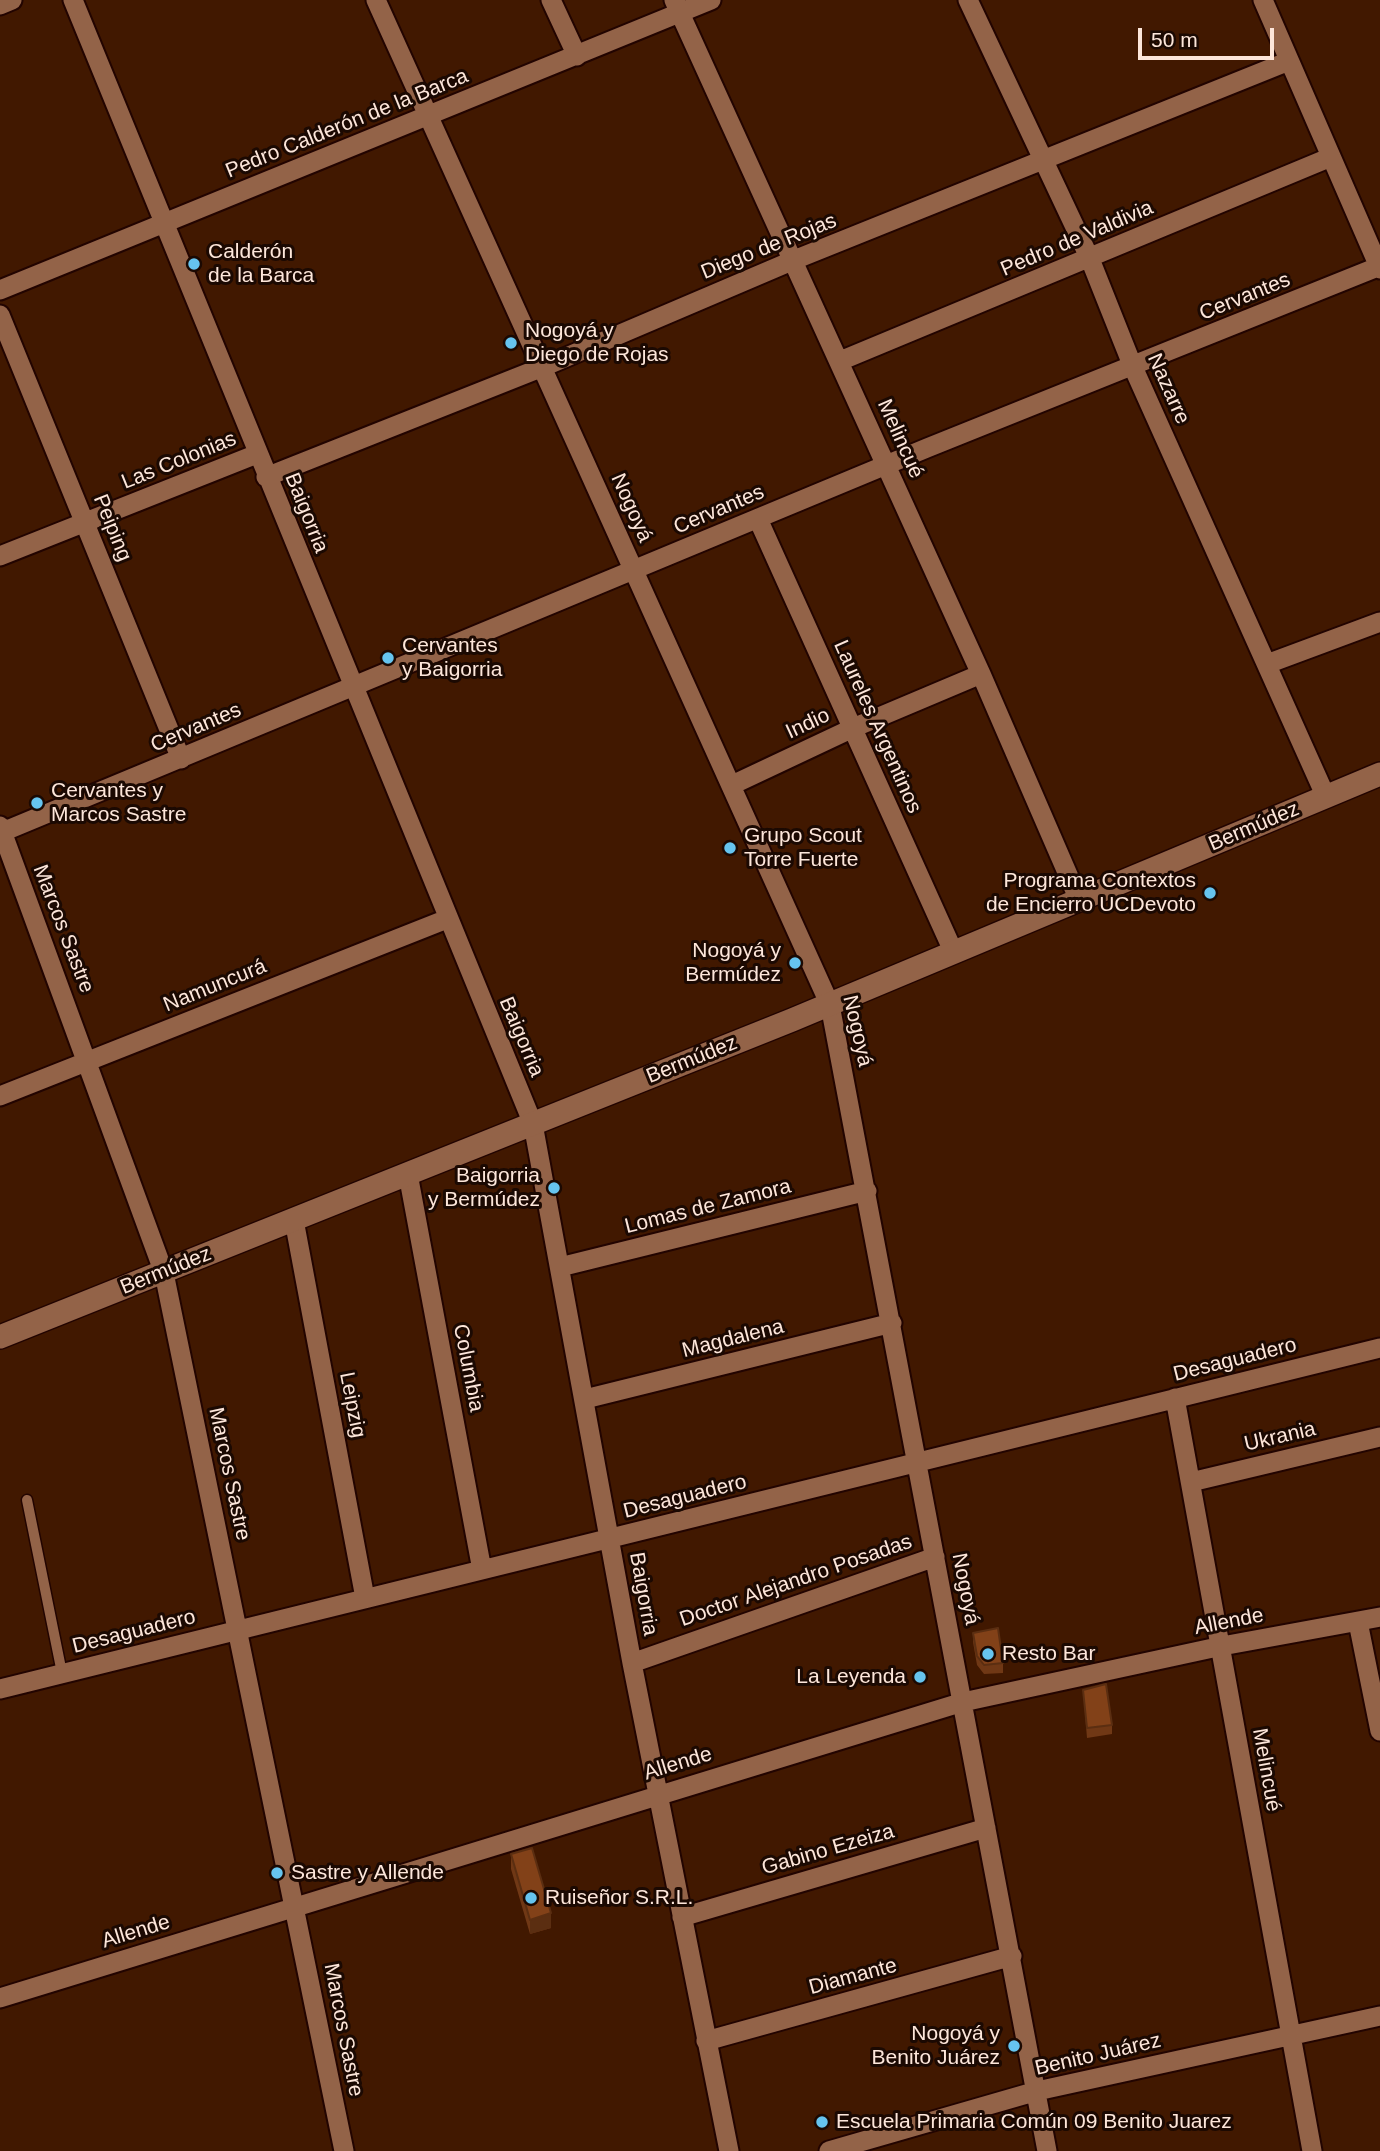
<!DOCTYPE html>
<html>
<head>
<meta charset="utf-8">
<style>
  body { margin:0 }
  #map { position:relative; width:1380px; height:2151px; overflow:hidden; background:#411800; font-family:Helvetica,sans-serif }
  canvas { display:block }
  .scale { position:absolute; left:1138px; top:28px; width:136px; height:32px; box-sizing:border-box; border:4px solid #fde6da; border-top:0; padding-left:9px; font-size:21px; line-height:24px; white-space:nowrap; color:#fde6da; -webkit-text-stroke:5px #1b0902; paint-order:stroke }
</style>
</head>
<body>
<div id="map">
<canvas width="1380" height="2151"></canvas>
<div class="scale">50 m</div>
</div>
<script>
const ctx = document.querySelector('canvas').getContext('2d');
ctx.lineJoin = 'round';
function toPath(rows) {
  const path = new Path2D();
  for (const r of rows) {
    path.moveTo(r[0], r[1]);
    for (let i = 2; i < r.length; i += 2) path.lineTo(r[i], r[i + 1]);
  }
  return path;
}
function stroke(path, color, width, dash) {
  ctx.strokeStyle = color;
  ctx.lineWidth = width;
  ctx.lineCap = dash ? 'butt' : 'round';
  ctx.setLineDash(dash || []);
  ctx.stroke(path);
}
function fillPath(path, color) {
  ctx.fillStyle = color;
  ctx.fill(path, 'evenodd');
}
function label(font, color, halo, rows, align = 'center') {
  ctx.font = font + ' Helvetica,sans-serif';
  ctx.lineWidth = 6;
  ctx.setLineDash([]);
  ctx.textBaseline = 'middle';
  ctx.strokeStyle = halo;
  ctx.fillStyle = color;
  for (const [text, x, y, turn = 0] of rows) {
    ctx.save();
    ctx.translate(x, y);
    ctx.rotate((+turn || 0) * Math.PI / 180);
    ctx.textAlign = isNaN(turn) ? turn : align;
    if (halo) ctx.strokeText(text, 0, 0);
    ctx.fillText(text, 0, 0);
    ctx.restore();
  }
}
const service = toPath([
  [27,1500,62,1673]
]);
const minor = toPath([
  [73,0,533,1124,632,1663,729,2151],
  [376,0,830,1005,1047,2151],
  [551,0,577,56],
  [674,0,981,674,1079,900],
  [968,0,1090,259,1133,367,1326,797],
  [1263,0,1380,269],
  [0,5,12,0],
  [0,290,711,0],
  [0,315,181,759],
  [840,361,1331,157],
  [266,477,543,367,794,260,1289,61],
  [758,519,954,953],
  [0,556,257,454],
  [1267,664,1380,622],
  [732,785,853,728,981,674],
  [0,826,164,1273,344,2151],
  [0,833,927,448,1380,266],
  [0,1096,447,919],
  [408,1174,482,1570],
  [294,1220,365,1598],
  [560,1267,867,1191],
  [1175,1398,1312,2151],
  [585,1399,892,1323],
  [1191,1482,1380,1437],
  [1358,1622,1380,1731],
  [632,1663,935,1557],
  [0,1689,1380,1348],
  [682,1917,986,1828],
  [0,1998,963,1702,1222,1646,1380,1617],
  [706,2041,1012,1956],
  [829,2151,1037,2091,1380,2016]
]);
const tertiary = toPath([
  [0,1337,792,1020,1380,774]
]);
stroke(service, '#220400', 13);
stroke(minor, '#220400', 23);
stroke(tertiary, '#220400', 26);
stroke(service, '#936348', 10);
stroke(minor, '#936348', 19);
stroke(tertiary, '#936348', 23);
fillPath(toPath([
  [973,1633,1003,1663,1003,1673,984,1674,977,1665,973,1642],
  [1083,1690,1112,1725,1112,1734,1087,1738],
  [511,1854,551,1928,530,1934,511,1869]
]), '#703815');
fillPath(toPath([
  [551,1913,551,1928,530,1934,530,1920]
]), '#5b2e11');
const building = toPath([
  [998,1628,1003,1663,984,1665,977,1656,973,1633,998,1628],
  [1106,1684,1112,1725,1087,1728,1083,1690,1106,1684],
  [532,1848,551,1913,530,1920,511,1854,532,1848]
]);
fillPath(building, '#824118');
stroke(building, '#5b2e11', 2);
for (const [x, y, r, color] of [
  [194,264,7,"#66c4ef"],
  [511,343,7,"#66c4ef"],
  [388,658,7,"#66c4ef"],
  [37,803,7,"#66c4ef"],
  [730,848,7,"#66c4ef"],
  [1210,893,7,"#66c4ef"],
  [795,963,7,"#66c4ef"],
  [554,1188,7,"#66c4ef"],
  [988,1654,7,"#66c4ef"],
  [920,1677,7,"#66c4ef"],
  [277,1873,7,"#66c4ef"],
  [531,1898,7,"#66c4ef"],
  [1014,2046,7,"#66c4ef"],
  [822,2122,7,"#66c4ef"]
]) {
  const dot = new Path2D();
  dot.arc(x, y, r, 0, 2 * Math.PI);
  ctx.fillStyle = color;
  ctx.fill(dot);
  stroke(dot, '#1b0902', 2.5);
}
label('21px', '#fde6da', '#1b0902', [
  ["Pedro Calderón de la Barca",347,124,-22],
  ["Pedro de Valdivia",1077,239,-23],
  ["Diego de Rojas",769,247,-22],
  ["Cervantes",1245,297,-22],
  ["Nazarre",1168,389,66],
  ["Melincué",900,439,66],
  ["Las Colonias",179,461,-22],
  ["Nogoyá",631,508,66],
  ["Cervantes",719,510,-23],
  ["Baigorria",306,513,68],
  ["Peiping",112,528,68],
  ["Indio",808,724,-25],
  ["Laureles Argentinos",877,727,66],
  ["Cervantes",196,728,-23],
  ["Bermúdez",1254,827,-23],
  ["Marcos Sastre",63,929,69],
  ["Namuncurá",215,986,-22],
  ["Nogoyá",857,1031,77],
  ["Baigorria",521,1037,67],
  ["Bermúdez",692,1060,-22],
  ["Lomas de Zamora",708,1207,-14],
  ["Bermúdez",166,1271,-22],
  ["Magdalena",733,1339,-14],
  ["Desaguadero",1235,1360,-14],
  ["Columbia",468,1368,79],
  ["Leipzig",352,1405,79],
  ["Ukrania",1280,1437,-13],
  ["Marcos Sastre",229,1474,78],
  ["Desaguadero",685,1497,-14],
  ["Doctor Alejandro Posadas",796,1581,-19],
  ["Nogoyá",965,1589,79],
  ["Baigorria",643,1594,80],
  ["Allende",1229,1622,-11],
  ["Desaguadero",134,1632,-14],
  ["Allende",678,1764,-17],
  ["Melincué",1266,1770,80],
  ["Gabino Ezeiza",828,1850,-16],
  ["Allende",136,1932,-17],
  ["Diamante",853,1977,-15],
  ["Marcos Sastre",343,2030,79],
  ["Benito Juárez",1098,2055,-13]
]);
label('21px', '#fde6da', '#1b0902', [
  ["Calderón",208,252],
  ["de la Barca",208,276],
  ["Nogoyá y",525,331],
  ["Diego de Rojas",525,355],
  ["Cervantes",402,646],
  ["y Baigorria",402,670],
  ["Cervantes y",51,791],
  ["Marcos Sastre",51,815],
  ["Grupo Scout",744,836],
  ["Torre Fuerte",744,860],
  ["Programa Contextos",1196,881,"right"],
  ["de Encierro UCDevoto",1196,905,"right"],
  ["Nogoyá y",781,951,"right"],
  ["Bermúdez",781,975,"right"],
  ["Baigorria",540,1176,"right"],
  ["y Bermúdez",540,1200,"right"],
  ["Resto Bar",1002,1654],
  ["La Leyenda",906,1677,"right"],
  ["Sastre y Allende",291,1873],
  ["Ruiseñor S.R.L.",545,1898],
  ["Nogoyá y",1000,2034,"right"],
  ["Benito Juárez",1000,2058,"right"],
  ["Escuela Primaria Común 09 Benito Juarez",836,2122]
], 'left');
</script>
</body>
</html>
